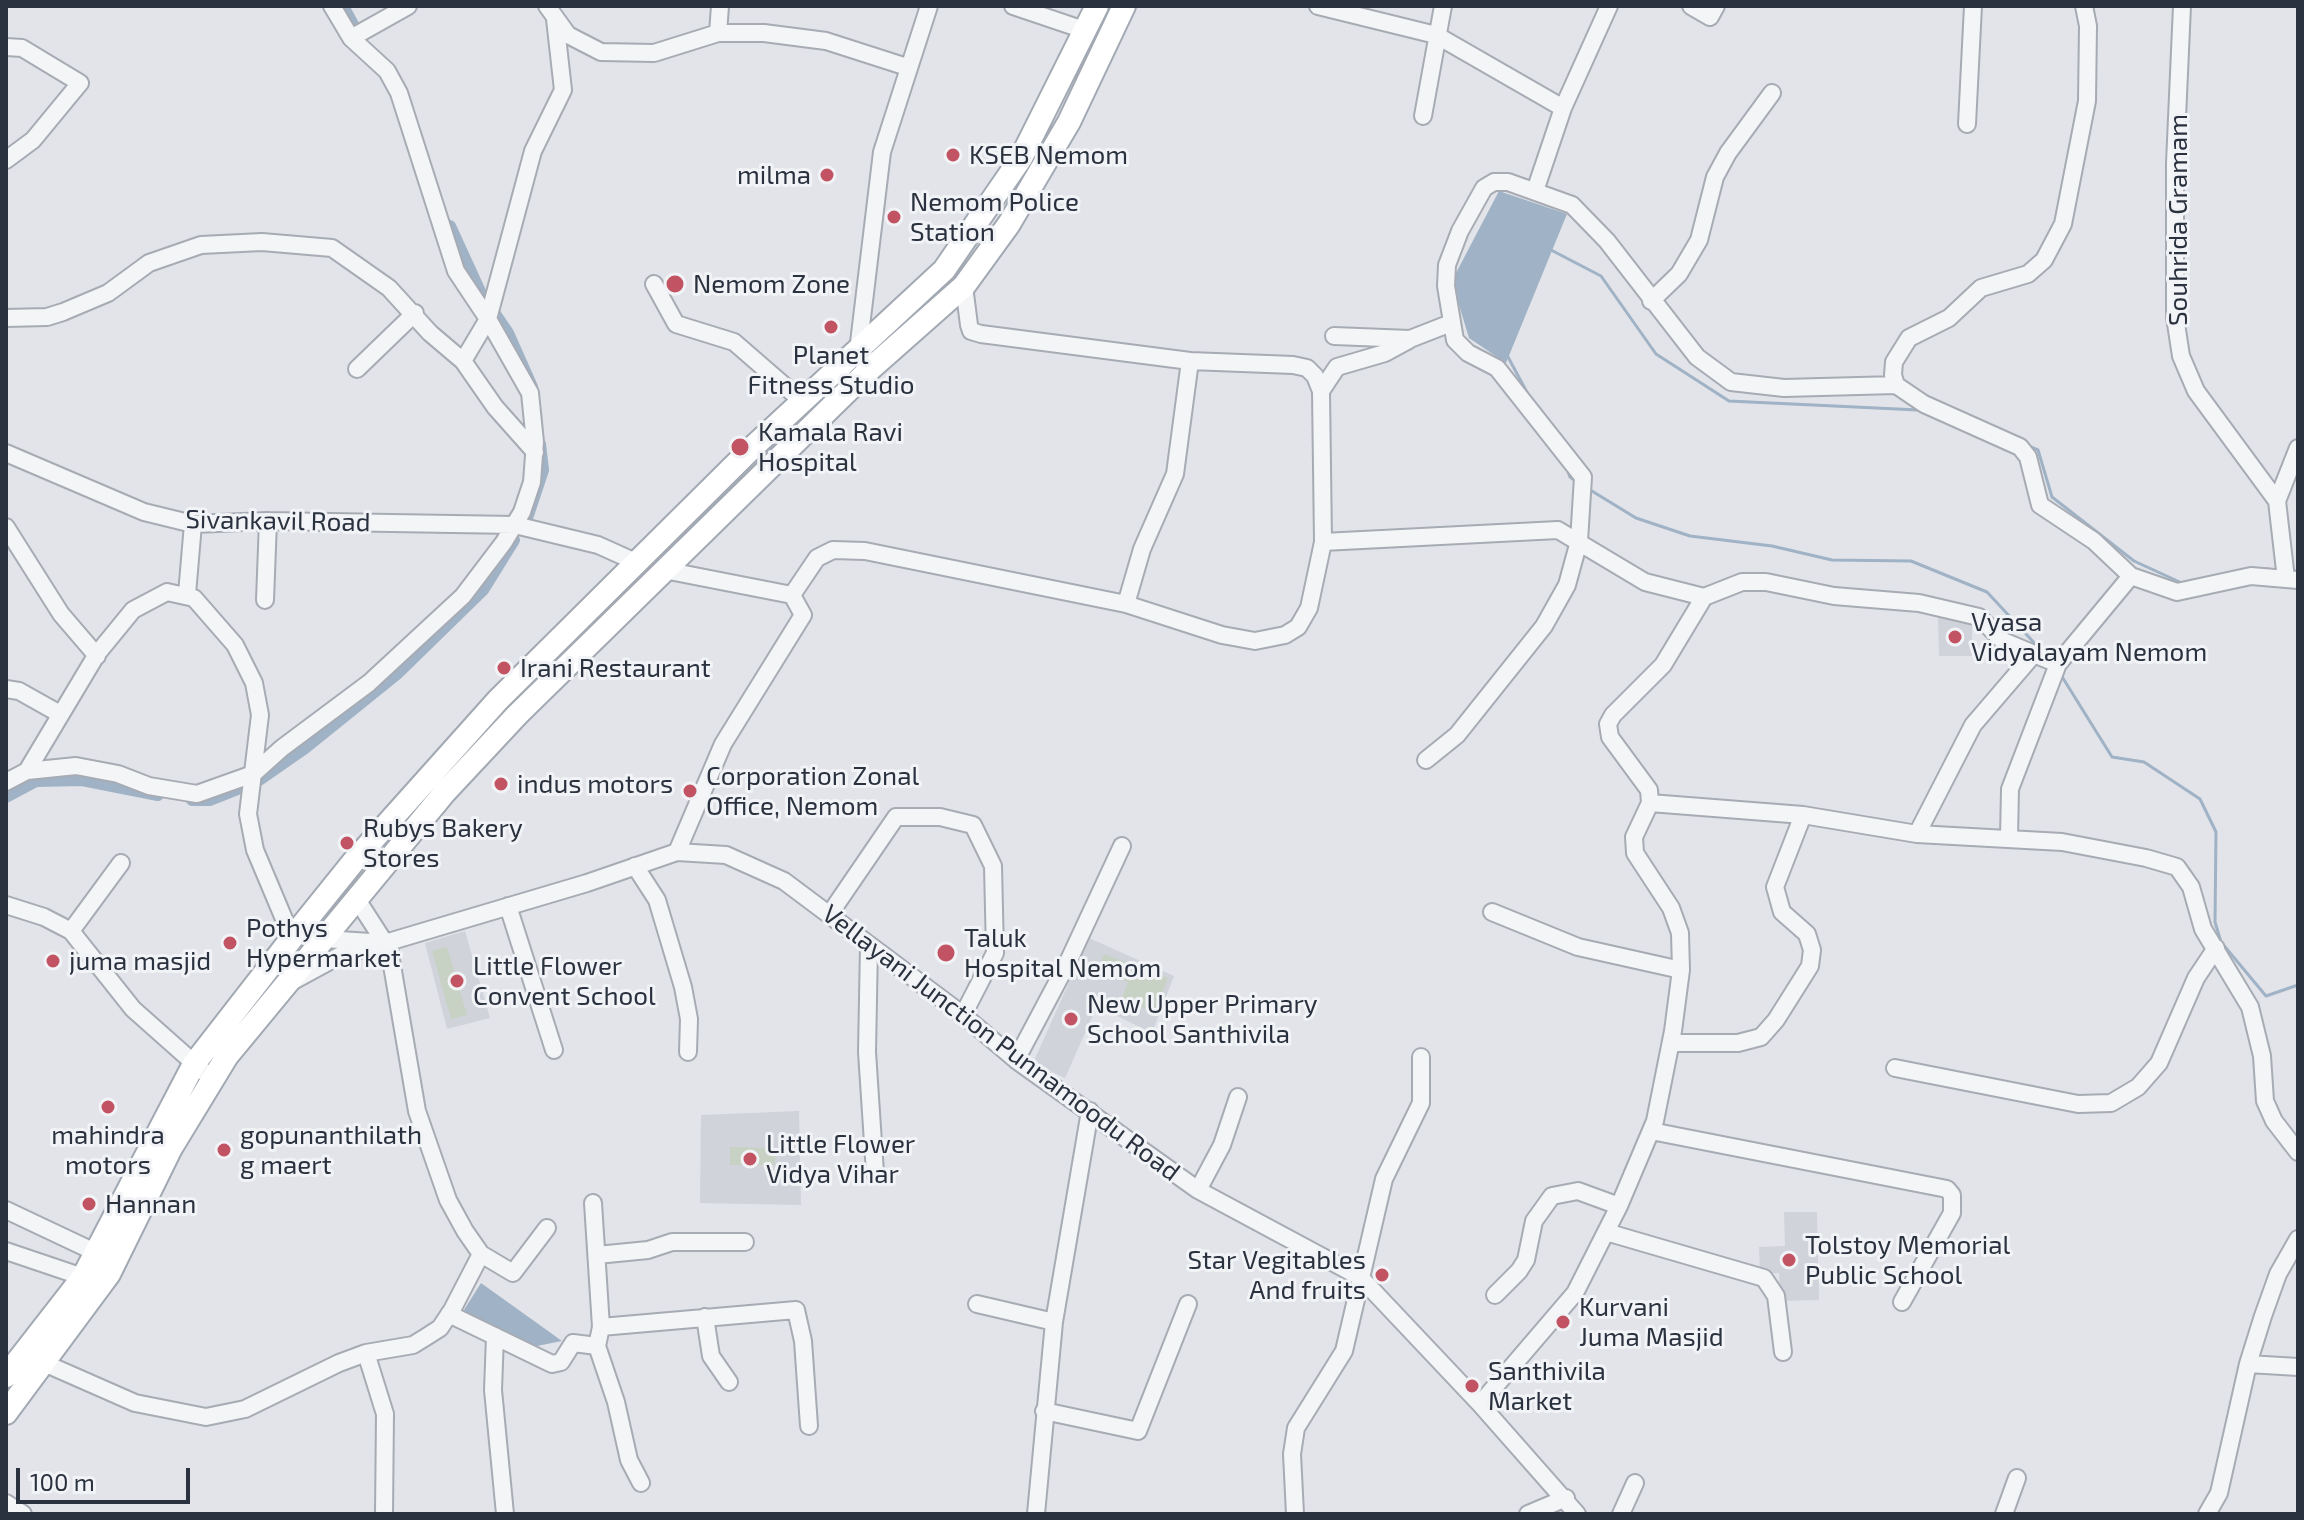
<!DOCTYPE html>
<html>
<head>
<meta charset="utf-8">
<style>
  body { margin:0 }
  #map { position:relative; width:2304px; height:1520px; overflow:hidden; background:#e2e4e9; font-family:"Exo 2",sans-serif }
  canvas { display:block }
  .frame { position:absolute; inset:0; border:8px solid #2b323f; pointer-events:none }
  .scale { position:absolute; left:16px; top:1468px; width:174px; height:36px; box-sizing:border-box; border:4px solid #2b323f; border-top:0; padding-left:10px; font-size:24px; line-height:28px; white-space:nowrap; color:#2b323f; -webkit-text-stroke:6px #f1f3f6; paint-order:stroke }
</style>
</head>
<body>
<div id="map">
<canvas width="2304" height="1520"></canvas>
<div class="frame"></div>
<div class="scale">100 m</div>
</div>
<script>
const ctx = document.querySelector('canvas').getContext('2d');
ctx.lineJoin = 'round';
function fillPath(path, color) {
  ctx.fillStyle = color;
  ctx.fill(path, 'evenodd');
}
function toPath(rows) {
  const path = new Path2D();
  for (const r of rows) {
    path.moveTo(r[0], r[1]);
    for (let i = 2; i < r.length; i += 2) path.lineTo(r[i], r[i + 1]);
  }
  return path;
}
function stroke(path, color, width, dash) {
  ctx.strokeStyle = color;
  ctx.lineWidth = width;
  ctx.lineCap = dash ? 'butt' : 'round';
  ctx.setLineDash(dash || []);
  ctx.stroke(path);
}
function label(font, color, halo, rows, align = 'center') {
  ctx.font = font + ' "Exo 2",sans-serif';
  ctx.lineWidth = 6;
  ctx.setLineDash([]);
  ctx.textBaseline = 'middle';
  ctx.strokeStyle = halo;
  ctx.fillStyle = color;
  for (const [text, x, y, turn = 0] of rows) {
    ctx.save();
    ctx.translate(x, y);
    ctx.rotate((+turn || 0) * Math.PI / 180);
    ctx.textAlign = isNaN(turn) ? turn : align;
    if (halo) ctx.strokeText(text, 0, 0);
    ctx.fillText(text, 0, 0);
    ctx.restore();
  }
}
fillPath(toPath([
  [1938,617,1972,619,1972,656,1939,656],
  [465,931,490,1018,447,1029,425,943],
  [1089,938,1174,976,1152,1033,1097,1006,1065,1078,1033,1063],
  [799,1111,801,1205,700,1203,701,1115],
  [1784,1212,1817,1212,1819,1300,1780,1301,1779,1273,1760,1273,1759,1247,1785,1246]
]), '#d0d3da');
fillPath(toPath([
  [447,947,467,1015,451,1019,432,951],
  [1104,954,1168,978,1155,1011,1121,1001,1128,982,1097,970],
  [730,1147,776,1148,775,1165,730,1165]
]), '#c7d2c4');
fillPath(toPath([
  [1499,191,1567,214,1506,363,1469,338,1456,295,1456,273],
  [481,1283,562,1341,527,1348,462,1313]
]), '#a0b2c5');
stroke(toPath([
  [1551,250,1601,276,1656,354,1729,401,1918,410],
  [1508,357,1529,396],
  [2026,445,2038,450,2052,497,2134,561,2184,584],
  [1566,466,1570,477,1577,482],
  [1587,488,1636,518,1690,536,1772,546,1832,560,1911,561,1987,592,2039,648],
  [2266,569,2274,570],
  [2294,571,2298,571],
  [2061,675,2112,757,2144,762,2200,799,2216,832,2215,922,2221,942,2266,996,2298,985]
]), '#a0b2c5', 3);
stroke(toPath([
  [343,6,355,28],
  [450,226,482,296],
  [495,314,508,333,532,387],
  [527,518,543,470,540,444],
  [259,780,305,748,398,673,483,590,514,540],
  [6,797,36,781,82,780,158,795],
  [192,800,210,800,248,785]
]), '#a0b2c5', 12);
const minor = toPath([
  [332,6,351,38,387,71,399,93,456,271,488,319,533,151,563,90,555,19],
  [547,6,568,35,601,52,654,53,718,33,764,33,826,41,907,67],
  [1013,6,1087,31],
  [1318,6,1436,35,1563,108,1535,191],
  [1691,6,1710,17,1716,6],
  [2084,6,2088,26,2087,101,2063,224,2044,260,2028,274,1981,288,1949,318,1909,338,1894,362,1893,375,1896,385,1924,404,2020,447,2028,457,2040,505,2094,541,2131,576],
  [2182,6,2175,163,2175,317,2181,356,2196,391,2277,501],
  [718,33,720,6],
  [351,38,408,6],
  [6,47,22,48,80,83,33,140,6,160],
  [1563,108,1609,6],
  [1423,116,1443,6],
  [1967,124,1973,6],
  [654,284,676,324,734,342,802,401],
  [1651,301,1679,274,1699,240,1715,177,1728,153,1772,93],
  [6,318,47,317,63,312,108,293,149,263,201,245,262,242,332,248,389,288,430,333,463,361,488,319,530,393,535,442,532,482,522,512,504,542,463,596,369,683,282,748,253,774,197,794,149,786,118,774,76,766,27,771,6,782],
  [1334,336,1410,339,1451,323],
  [858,351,882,152,929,6],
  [463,361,495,407,535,452],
  [357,369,415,313],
  [1321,391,1337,367,1385,353,1409,340],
  [6,453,144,512,193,524,268,521,515,525,598,545,638,563],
  [6,527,61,614,97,656],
  [1323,542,1558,530,1645,582,1704,597,1742,582,1766,582,1834,596,1919,603,1979,617,2003,641,2058,664],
  [664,570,792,595,803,615,723,744,677,852],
  [2286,579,2277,501,2298,448],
  [187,594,193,524],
  [792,595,817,558,833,550,865,551,1126,604,1222,635,1255,641,1285,635,1298,627,1309,608,1323,542,1321,391,1315,376,1307,368,1293,365,1190,361,981,334,971,331,969,325,964,286],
  [265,600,268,521],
  [1126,604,1142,549,1175,474,1190,361],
  [6,689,19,691,60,714],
  [1426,760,1457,735,1544,626,1567,585,1579,541,1583,477,1497,368,1468,353,1455,340,1446,286,1447,265,1460,231,1484,188,1494,182,1508,182,1572,205,1607,241,1697,357,1731,382,1784,388,1896,385],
  [27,771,97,654,133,610,167,592,194,598,235,645,254,683,260,715,248,814,255,850,292,938],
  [1650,803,1803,815,1917,834,2062,842,2146,858,2177,867,2191,887,2203,929,2250,1007,2262,1056,2265,1101,2274,1121,2298,1152],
  [1917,834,1973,725,2033,655],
  [2009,837,2010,789,2058,664,2131,576,2177,592,2251,576,2298,580],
  [635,866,657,900,683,987,689,1019,688,1052],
  [6,905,44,917,71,931,133,1009,213,1080],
  [508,906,554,1050],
  [1492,912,1578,947,1681,970],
  [829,915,896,817,940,817,973,825,993,866,995,953,963,1015],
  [71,931,121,863],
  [325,939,385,943,587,883,677,852,726,855,784,881,963,1015,1016,1060,1198,1190,1360,1277,1480,1404,1577,1514],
  [388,942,417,1111,448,1200,465,1231,481,1254,513,1273,547,1228],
  [869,946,867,1052,875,1173],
  [295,980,339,956,385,943,356,898],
  [1671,1043,1738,1043,1761,1037,1776,1020,1810,966,1812,950,1807,934,1782,912,1775,887,1803,815],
  [1016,1060,1068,962,1122,846],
  [1895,1068,2078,1104,2111,1103,2138,1087,2159,1063,2196,978,2216,948],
  [1651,1131,1947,1189,1952,1195,1952,1213,1902,1302],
  [1198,1190,1222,1145,1238,1097],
  [6,1210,97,1253],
  [1606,1232,1764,1278,1776,1296,1783,1352],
  [6,1251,83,1277],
  [597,1255,648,1250,672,1242,745,1242],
  [1495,1295,1519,1271,1526,1260,1534,1221,1552,1196,1578,1191,1619,1206],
  [977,1304,1054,1322],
  [449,1314,552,1364,561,1362,573,1343,597,1346,601,1327,593,1203],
  [705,1317,711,1356,729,1382],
  [601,1327,796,1310,803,1341,809,1426],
  [495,1336,493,1390,505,1514],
  [597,1346,616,1402,629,1460,641,1483],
  [366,1353,385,1414,384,1514],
  [44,1363,135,1403,206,1417,245,1409,339,1363,366,1353,413,1345,426,1337,440,1328,452,1310,481,1254],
  [2248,1364,2298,1367],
  [1480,1404,1575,1293,1619,1206,1655,1121,1673,1031,1681,970,1680,933,1671,908,1635,853,1634,837,1650,803,1649,790,1610,737,1608,724,1613,715,1663,665,1704,597],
  [1044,1411,1138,1431,1188,1304],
  [6,1503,23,1514],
  [1036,1514,1054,1322,1090,1111],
  [1295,1514,1292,1454,1296,1428,1344,1351,1384,1179,1421,1103,1421,1057],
  [1528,1514,1566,1498],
  [1621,1514,1635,1483],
  [2004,1514,2017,1478],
  [2207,1514,2219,1493,2248,1364,2263,1316,2278,1274,2298,1239]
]);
const major = toPath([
  [6,1376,83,1277,194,1064,292,938,354,861,498,700,753,447,944,270,1021,158,1097,6],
  [6,1413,109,1274,171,1148,227,1056,445,792,517,715,869,370,964,286,1009,224,1069,122,1124,6]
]);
stroke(minor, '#a7abb3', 20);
stroke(major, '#a2a9b3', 26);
stroke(minor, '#f4f5f7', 16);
stroke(major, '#fff', 22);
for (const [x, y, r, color] of [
  [953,155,8,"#c15363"],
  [827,175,8,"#c15363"],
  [894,217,8,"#c15363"],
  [675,284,10,"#c15363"],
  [831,327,8,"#c15363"],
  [740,447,10,"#c15363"],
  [1955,637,8,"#c15363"],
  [504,668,8,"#c15363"],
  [501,784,8,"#c15363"],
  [690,791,8,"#c15363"],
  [347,843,8,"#c15363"],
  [230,943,8,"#c15363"],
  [946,953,10,"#c15363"],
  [53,961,8,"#c15363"],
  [457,981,8,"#c15363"],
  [1071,1019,8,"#c15363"],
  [108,1107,8,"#c15363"],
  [224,1150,8,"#c15363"],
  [750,1159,8,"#c15363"],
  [89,1204,8,"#c15363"],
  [1789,1260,8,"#c15363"],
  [1382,1275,8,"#c15363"],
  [1563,1322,8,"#c15363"],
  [1472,1386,8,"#c15363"]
]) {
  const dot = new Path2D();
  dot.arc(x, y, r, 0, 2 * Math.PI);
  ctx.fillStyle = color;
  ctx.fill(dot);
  stroke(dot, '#f1f3f6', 3);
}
label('26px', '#2b323f', '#f1f3f6', [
  ["KSEB Nemom",969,155],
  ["milma",811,175,"right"],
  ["Nemom Police",910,202],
  ["Station",910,232],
  ["Nemom Zone",693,284],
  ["Planet",831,355,"center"],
  ["Fitness Studio",831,385,"center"],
  ["Kamala Ravi",758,432],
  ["Hospital",758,462],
  ["Vyasa",1971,622],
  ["Vidyalayam Nemom",1971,652],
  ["Irani Restaurant",520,668],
  ["Corporation Zonal",706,776],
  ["Office, Nemom",706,806],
  ["indus motors",517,784],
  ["Rubys Bakery",363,828],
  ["Stores",363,858],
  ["Pothys",246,928],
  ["Hypermarket",246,958],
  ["Taluk",964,938],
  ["Hospital Nemom",964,968],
  ["juma masjid",69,961],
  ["Little Flower",473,966],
  ["Convent School",473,996],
  ["New Upper Primary",1087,1004],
  ["School Santhivila",1087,1034],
  ["mahindra",108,1135,"center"],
  ["motors",108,1165,"center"],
  ["gopunanthilath",240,1135],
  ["g maert",240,1165],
  ["Little Flower",766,1144],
  ["Vidya Vihar",766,1174],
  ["Hannan",105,1204],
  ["Tolstoy Memorial",1805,1245],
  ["Public School",1805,1275],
  ["Star Vegitables",1366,1260,"right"],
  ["And fruits",1366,1290,"right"],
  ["Kurvani",1579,1307],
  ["Juma Masjid",1579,1337],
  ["Santhivila",1488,1371],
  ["Market",1488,1401]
], 'left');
label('26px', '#2b323f', '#f1f3f6', [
  ["Souhrida Gramam",2178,220,-90],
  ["Sivankavil Road",278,521,1],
  ["Vellayani Junction Punnamoodu Road",1001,1043,37]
]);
</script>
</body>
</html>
